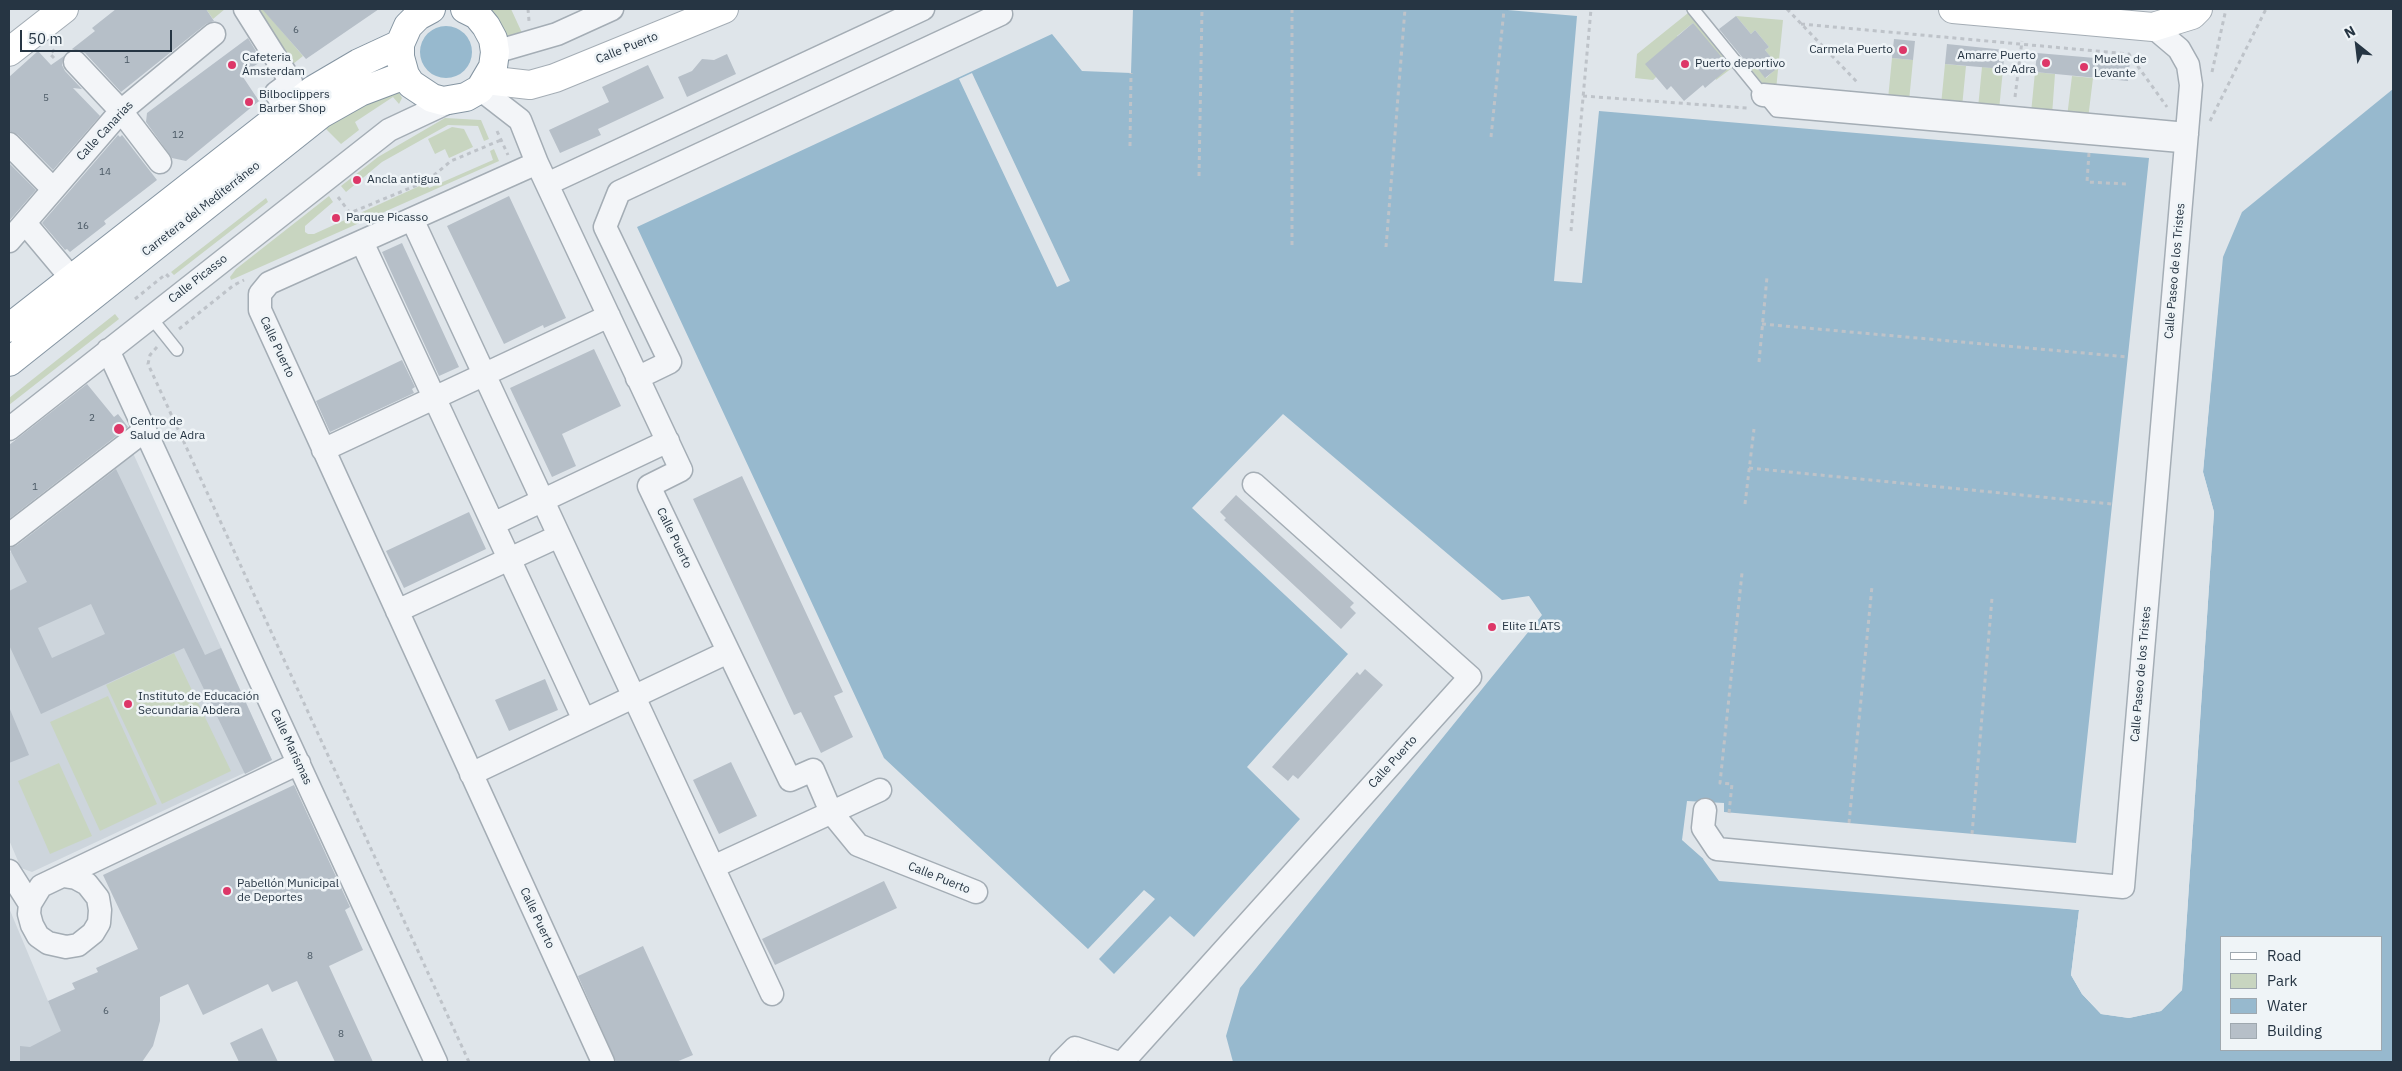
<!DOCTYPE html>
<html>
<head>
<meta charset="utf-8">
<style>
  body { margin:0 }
  #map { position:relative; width:2402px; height:1071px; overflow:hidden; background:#dfe5ea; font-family:"IBM Plex Sans",sans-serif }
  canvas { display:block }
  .frame { position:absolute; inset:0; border:10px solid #263543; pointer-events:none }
  .legend { position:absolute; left:2220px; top:936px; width:162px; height:115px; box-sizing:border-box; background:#eff4f7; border:1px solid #9fa8af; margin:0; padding:6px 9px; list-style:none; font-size:15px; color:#263543 }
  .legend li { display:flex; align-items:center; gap:10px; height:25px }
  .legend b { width:25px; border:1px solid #9fa8af }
  .north { position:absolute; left:2332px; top:20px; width:50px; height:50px; -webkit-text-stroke:4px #eff4f7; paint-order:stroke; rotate:331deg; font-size:14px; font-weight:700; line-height:20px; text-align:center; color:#263543 }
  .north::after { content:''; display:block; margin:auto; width:18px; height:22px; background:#263543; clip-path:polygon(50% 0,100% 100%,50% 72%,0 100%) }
  .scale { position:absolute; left:20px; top:30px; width:152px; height:22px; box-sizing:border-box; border:2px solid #263543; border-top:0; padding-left:6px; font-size:15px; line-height:18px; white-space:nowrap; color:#263543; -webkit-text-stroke:4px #eff4f7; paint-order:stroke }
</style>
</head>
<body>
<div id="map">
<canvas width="2402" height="1071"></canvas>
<div class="frame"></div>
<ul class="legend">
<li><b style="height:6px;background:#fff"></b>Road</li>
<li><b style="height:14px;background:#c8d5c0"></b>Park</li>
<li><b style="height:14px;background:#97b9ce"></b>Water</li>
<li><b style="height:14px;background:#b6bfc8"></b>Building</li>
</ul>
<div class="north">N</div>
<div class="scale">50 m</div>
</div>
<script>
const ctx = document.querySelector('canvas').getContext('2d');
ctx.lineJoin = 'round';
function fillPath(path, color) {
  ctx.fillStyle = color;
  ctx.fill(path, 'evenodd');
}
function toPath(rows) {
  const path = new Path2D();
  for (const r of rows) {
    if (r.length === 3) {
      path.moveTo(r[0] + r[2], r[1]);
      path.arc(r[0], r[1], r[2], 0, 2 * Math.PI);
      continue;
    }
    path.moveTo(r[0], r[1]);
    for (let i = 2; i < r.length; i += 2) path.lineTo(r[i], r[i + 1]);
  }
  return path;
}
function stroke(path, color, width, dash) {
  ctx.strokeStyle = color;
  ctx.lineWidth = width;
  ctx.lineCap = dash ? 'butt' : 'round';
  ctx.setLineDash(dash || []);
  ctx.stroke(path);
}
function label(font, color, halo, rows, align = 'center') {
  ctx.font = font + ' "IBM Plex Sans",sans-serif';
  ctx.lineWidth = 5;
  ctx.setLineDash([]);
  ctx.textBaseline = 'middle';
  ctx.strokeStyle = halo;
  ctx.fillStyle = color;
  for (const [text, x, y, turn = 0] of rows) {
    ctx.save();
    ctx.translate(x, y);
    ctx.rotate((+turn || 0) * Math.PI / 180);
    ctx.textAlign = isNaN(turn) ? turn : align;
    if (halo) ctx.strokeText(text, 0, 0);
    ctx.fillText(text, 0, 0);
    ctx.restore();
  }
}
fillPath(toPath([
  [133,453,272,760,32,872,21,868,9,840,9,553],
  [9,908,48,1001,76,1062,9,1062]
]), '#cdd5dc');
fillPath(toPath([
  [206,9,225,9,213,19],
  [252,9,263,9,303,56,288,68],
  [488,9,511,9,523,35,508,41],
  [1688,13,1732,68,1716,80,1693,23,1677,36,1680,40,1656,77,1653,80,1635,78,1637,54],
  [1736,16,1783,20,1776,90,1767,89,1746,63,1751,60,1766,78,1778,67,1765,50,1769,47,1755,30,1751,34],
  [1892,58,1913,60,1909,101,1888,99],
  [1945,64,1966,66,1962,107,1941,105],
  [1982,67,2003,69,1999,110,1978,108],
  [2035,72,2055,74,2052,115,2031,113],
  [2072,76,2093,78,2088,119,2067,117],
  [398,91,402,98,399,104,393,97,355,122,359,130,341,144,324,127,351,108],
  [445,118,481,120,489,139,484,141,478,126,448,125,382,162,346,192,341,186,378,157],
  [452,127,464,129,473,147,449,158,445,149,435,154,428,139],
  [494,149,499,161,231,280,230,277,236,269,329,196,333,202,305,226,305,232,308,234,314,234,426,183,429,188,493,160,490,151],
  [266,198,268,202,174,275,171,272],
  [115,314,119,319,9,405,9,398],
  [174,653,231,771,162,804,106,685],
  [108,696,157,804,100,831,50,722],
  [59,763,92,836,50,854,18,781]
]), '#c8d5c0');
fillPath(toPath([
  [1133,9,1496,9,1577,16,1554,281,1582,283,1599,111,2149,158,2076,843,1724,812,1724,803,1687,801,1682,840,1717,871,2079,910,2071,975,2082,994,2101,1014,2129,1018,2161,1011,2182,990,2214,512,2203,472,2223,257,2242,212,2393,89,2393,1062,1233,1062,1226,1036,1240,988,1542,615,1529,596,1502,600,1283,414,1192,508,1348,654,1247,767,1300,819,1194,937,1170,916,1114,974,1099,959,1155,899,1144,890,1088,949,884,758,637,227,1052,34,1082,71,1131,73],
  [2221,937,2381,937,2381,1050,2221,1050],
  [446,52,26]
]), '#97b9ce');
fillPath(toPath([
  [972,73,1070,281,1057,287,959,79],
  [2223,249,2203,472,2214,512,2182,990,2161,1011,2129,1018,2101,1014,2082,994,2071,975,2079,910,1719,881,1703,859,1708,860,1718,869,2080,907,2082,910,2074,975,2084,992,2102,1012,2128,1015,2159,1009,2179,989,2212,512,2200,472,2220,257]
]), '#dfe5ea');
fillPath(toPath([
  [116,9,206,9,214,21,206,24,121,92,85,53,72,49,95,31,92,28],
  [262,9,379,9,306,59],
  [1736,16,1751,34,1755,30,1769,47,1765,50,1779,67,1765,78,1751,60,1747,63,1719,29],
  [1693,23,1730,67,1705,88,1703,85,1684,101,1671,86,1667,90,1645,64],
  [248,38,262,61,243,73,246,76,243,77,259,101,186,161,172,158,146,122,147,113],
  [1894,39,1915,41,1913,60,1892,58],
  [1947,44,2005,50,2003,69,1945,64],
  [38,51,51,65,64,56,62,65,65,71,82,89,73,88,100,116,53,170,18,135,9,131,9,77],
  [2037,53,2130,61,2128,81,2035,72],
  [727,54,736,74,687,97,678,77,692,71,702,59,714,60],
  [648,65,664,98,598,129,601,135,560,153,549,130,609,102,602,87],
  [118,135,120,137,122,135,157,180,104,221,106,224,70,252,67,249,65,250,42,223],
  [9,163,36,190,9,221],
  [509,196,566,318,544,328,543,325,504,344,447,226],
  [402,243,459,367,439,376,382,252],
  [594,349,621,406,562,434,576,466,552,477,510,388],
  [402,360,415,387,412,389,414,393,330,432,316,401],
  [87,384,114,417,118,414,128,427,9,519,9,445],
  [116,469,205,655,221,648,272,760,245,774,184,648,41,714,9,645,9,591,27,582,9,548,17,545],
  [91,604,105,634,52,658,38,628],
  [742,476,843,692,834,696,853,737,821,753,801,712,794,715,693,499],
  [1236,495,1354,603,1350,607,1356,613,1341,629,1224,520,1226,518,1220,512],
  [469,512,486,549,404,588,386,551],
  [1365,669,1383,685,1298,779,1293,775,1288,781,1272,767,1357,672,1360,675],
  [545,679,558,710,509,731,495,700],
  [9,707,29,755,9,763],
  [731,762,757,816,719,834,693,780],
  [294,785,350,907,345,910,363,950,329,966,373,1062,335,1062,297,981,272,992,268,984,203,1015,188,984,160,997,160,1021,153,1046,142,1062,20,1062,20,1046,30,1047,61,1031,48,1001,75,989,72,983,98,972,96,968,138,949,103,875],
  [884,881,897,908,775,965,762,939],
  [643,946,693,1055,676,1062,616,1062,578,976],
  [262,1028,278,1062,239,1062,230,1043]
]), '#b6bfc8');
const lane = toPath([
  [1693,9,1776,111,2186,147],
  [157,325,177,350]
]);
const street = toPath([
  [245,9,291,82,276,93,287,110],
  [495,52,557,34,612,9],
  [75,62,121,111,160,162],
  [480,89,520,120,537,163,681,470,649,486,790,780,813,770,831,812,858,845,976,892],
  [1763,95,2187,134],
  [9,144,53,189],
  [537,163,269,283,260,294,260,310,603,1062],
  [547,184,923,9],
  [412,219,772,994],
  [25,223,72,279],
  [9,241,121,111,214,34],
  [362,242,584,720],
  [108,350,436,1062],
  [637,378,670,362,605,227,619,192,1001,14,998,9],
  [9,429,389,130,453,100],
  [323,450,609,316],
  [493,524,668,441],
  [9,535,144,431],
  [397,611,559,536],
  [471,774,728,652],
  [1705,810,1703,828,1717,849,2123,887,2191,85,2188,65,2179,49,2153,27],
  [713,867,880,790],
  [9,871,30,904],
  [63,876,76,878,87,884,98,898,100,910,99,923,93,933,78,945,66,947,48,943,38,936,32,925,29,914,30,904,41,886,299,763],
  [1061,1062,1075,1048,1116,1062],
  [1123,1062,1470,677,1254,484]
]);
const secondary = toPath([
  [1953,9,2153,27,2192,15,2198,9],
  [9,52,64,9],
  [486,80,530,85,555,78,724,9]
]);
const highway = toPath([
  [431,9,418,16,408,26,400,44,400,57,405,75,411,84,432,98,443,101,466,97,480,89,493,67,495,52,493,39,486,26,477,15,465,9],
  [9,328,313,90,359,63,400,44],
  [9,362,321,114,360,92,405,75]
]);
stroke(lane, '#a4adb5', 14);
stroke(street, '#a4adb5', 25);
stroke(secondary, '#a4adb5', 30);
stroke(highway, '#8595a2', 30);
stroke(toPath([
  [528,9,529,21],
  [1292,9,1292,247],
  [1787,9,1857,82],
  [1801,24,2129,54,2167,107],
  [54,58,50,54,57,47],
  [2212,72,2226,9],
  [1583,96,1747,108],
  [2015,97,2022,41],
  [2210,121,2266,9],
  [497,131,508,155],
  [1491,137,1504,10],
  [1130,146,1131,73],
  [2089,153,2087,182,2127,184],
  [1199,176,1202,9],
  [338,197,350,213,427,181,451,161,501,140],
  [1571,231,1591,9],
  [1386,247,1405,9],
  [135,299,166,274,170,278],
  [1762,324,2128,357],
  [179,329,234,285,244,280],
  [157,347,150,355,148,364,469,1062],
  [1759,362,1767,277],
  [1749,468,2112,504],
  [1745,504,1754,429],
  [1729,813,1732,784,1720,783,1742,573],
  [1849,823,1872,586],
  [1972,834,1992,598]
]), '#bec3c9', 3, [4, 4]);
stroke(lane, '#f3f5f8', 11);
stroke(street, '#f3f5f8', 22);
stroke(secondary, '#fff', 28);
stroke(highway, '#fff', 28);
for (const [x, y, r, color] of [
  [1903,50,5,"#dd3768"],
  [2046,63,5,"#dd3768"],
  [1685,64,5,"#dd3768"],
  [232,65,5,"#dd3768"],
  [2084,67,5,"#dd3768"],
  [249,102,5,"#dd3768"],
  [357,180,5,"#dd3768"],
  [336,218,5,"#dd3768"],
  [119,429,6,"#dd3768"],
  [1492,627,5,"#dd3768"],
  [128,704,5,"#dd3768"],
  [227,891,5,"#dd3768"]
]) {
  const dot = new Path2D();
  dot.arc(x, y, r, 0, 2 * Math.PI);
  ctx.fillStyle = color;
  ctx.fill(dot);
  stroke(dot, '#eff4f7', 2);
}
label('10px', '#4a5864', null, [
  ["6",296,30],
  ["1",127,60],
  ["5",46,98],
  ["12",178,135],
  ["14",105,172],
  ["16",83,226],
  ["2",92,418],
  ["1",35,487],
  ["8",310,956],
  ["6",106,1011],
  ["8",341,1034]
]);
label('12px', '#263543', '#eff4f7', [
  ["Calle Puerto",627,48,-22],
  ["Calle Canarias",105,131,-47],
  ["Carretera del Mediterráneo",201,209,-38],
  ["Calle Paseo de los Tristes",2175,271,-85],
  ["Calle Picasso",198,279,-38],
  ["Calle Puerto",277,347,65],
  ["Calle Puerto",674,538,64],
  ["Calle Paseo de los Tristes",2141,674,-85],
  ["Calle Marismas",291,747,65],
  ["Calle Puerto",1393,762,-48],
  ["Calle Puerto",939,878,22],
  ["Calle Puerto",537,918,65]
]);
label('12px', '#263543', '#eff4f7', [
  ["Carmela Puerto",1893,50,"right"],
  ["Amarre Puerto",2036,56,"right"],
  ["de Adra",2036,70,"right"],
  ["Cafeteria",242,58],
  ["Ámsterdam",242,72],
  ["Muelle de",2094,60],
  ["Levante",2094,74],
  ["Puerto deportivo",1695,64],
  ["Bilboclippers",259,95],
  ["Barber Shop",259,109],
  ["Ancla antigua",367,180],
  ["Parque Picasso",346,218],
  ["Centro de",130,422],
  ["Salud de Adra",130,436],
  ["Elite ILATS",1502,627],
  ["Instituto de Educación",138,697],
  ["Secundaria Abdera",138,711],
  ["Pabellón Municipal",237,884],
  ["de Deportes",237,898]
], 'left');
</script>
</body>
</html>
